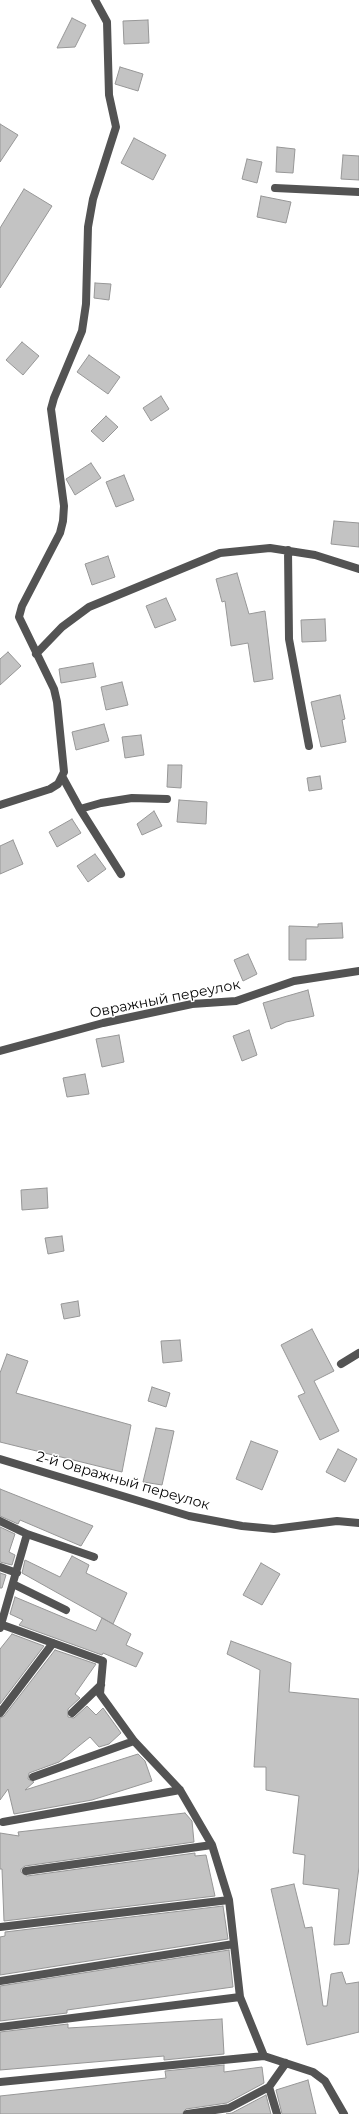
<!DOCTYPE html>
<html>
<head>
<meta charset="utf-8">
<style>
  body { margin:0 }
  canvas { display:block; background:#fff }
</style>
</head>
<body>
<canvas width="359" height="2114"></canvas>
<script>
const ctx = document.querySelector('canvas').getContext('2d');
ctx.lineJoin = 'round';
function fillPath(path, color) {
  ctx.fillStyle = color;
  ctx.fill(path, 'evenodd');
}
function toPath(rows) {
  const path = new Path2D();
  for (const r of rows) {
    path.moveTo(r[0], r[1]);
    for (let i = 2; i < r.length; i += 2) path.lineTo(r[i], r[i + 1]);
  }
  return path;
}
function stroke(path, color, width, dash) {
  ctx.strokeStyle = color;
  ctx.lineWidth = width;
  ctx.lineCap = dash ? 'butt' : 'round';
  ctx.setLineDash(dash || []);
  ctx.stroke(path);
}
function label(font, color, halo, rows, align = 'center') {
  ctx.font = font + ' Montserrat,sans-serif';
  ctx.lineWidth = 3;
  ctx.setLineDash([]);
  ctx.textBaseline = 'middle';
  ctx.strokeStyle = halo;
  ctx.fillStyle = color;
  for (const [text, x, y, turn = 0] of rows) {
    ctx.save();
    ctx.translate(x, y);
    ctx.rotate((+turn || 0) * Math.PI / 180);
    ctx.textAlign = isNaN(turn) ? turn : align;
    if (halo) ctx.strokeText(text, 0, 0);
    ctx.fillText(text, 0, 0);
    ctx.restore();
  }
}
const building = toPath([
  [72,18,86,25,75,47,57,48,72,18],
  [148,20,149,43,124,44,123,21,148,20],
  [120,67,143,74,138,91,115,84,120,67],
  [0,124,18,135,0,162,0,124],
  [134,138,166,155,153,180,121,163,134,138],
  [277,147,295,149,293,173,276,172,277,147],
  [343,155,359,156,359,180,341,179,343,155],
  [247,159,262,162,257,183,242,179,247,159],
  [24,189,52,206,0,288,0,228,24,189],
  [261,196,291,202,286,223,257,217,261,196],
  [95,283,111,284,109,300,94,298,95,283],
  [22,342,39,356,23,375,6,360,22,342],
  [89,355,120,377,108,394,77,372,89,355],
  [161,396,169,409,151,421,143,408,161,396],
  [106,416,118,427,103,442,91,431,106,416],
  [91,463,101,478,75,495,66,479,91,463],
  [124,475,134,500,116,507,106,482,124,475],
  [334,521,359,523,359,547,331,544,334,521],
  [108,556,115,577,92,585,85,564,108,556],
  [237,573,249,614,265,611,273,679,254,682,248,643,231,646,225,601,222,602,216,579,237,573],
  [166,598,176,620,155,628,146,606,166,598],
  [325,619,326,641,302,642,301,620,325,619],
  [8,652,21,666,0,685,0,659,8,652],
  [93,663,96,677,61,683,59,669,93,663],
  [122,682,128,705,106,710,101,687,122,682],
  [340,695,345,719,342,720,346,742,321,747,311,702,340,695],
  [104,724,109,741,76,750,72,732,104,724],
  [141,735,144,755,125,758,122,737,141,735],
  [168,765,182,765,181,788,167,787,168,765],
  [320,776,322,789,309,791,307,778,320,776],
  [179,800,207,802,206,824,177,822,179,800],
  [154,811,162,826,142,835,137,824,154,811],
  [72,819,81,833,57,847,49,832,72,819],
  [13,840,23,864,0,874,0,846,13,840],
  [95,854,106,869,88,882,77,866,95,854],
  [342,923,343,938,306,939,306,960,289,960,289,926,318,927,318,924,342,923],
  [248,954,257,974,243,981,234,960,248,954],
  [308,990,314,1016,286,1022,271,1029,263,1003,308,990],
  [249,1030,257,1055,242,1061,233,1036,249,1030],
  [119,1035,124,1062,102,1067,96,1039,119,1035],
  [85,1074,89,1094,67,1097,63,1078,85,1074],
  [47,1188,48,1208,22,1210,21,1190,47,1188],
  [62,1236,64,1251,48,1254,45,1238,62,1236],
  [78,1301,80,1316,64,1319,61,1304,78,1301],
  [312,1329,334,1371,314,1381,339,1431,320,1440,298,1396,305,1393,281,1345,312,1329],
  [180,1340,182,1361,163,1363,161,1341,180,1340],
  [7,1354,28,1361,16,1393,131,1425,122,1472,0,1442,0,1373,7,1354],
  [152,1387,170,1393,166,1407,148,1401,152,1387],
  [156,1428,174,1431,162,1485,143,1482,156,1428],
  [251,1441,278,1451,262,1490,236,1479,251,1441],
  [338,1449,357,1459,345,1482,326,1472,338,1449],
  [0,1489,93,1526,81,1546,20,1520,18,1524,0,1516,0,1489],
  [0,1527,15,1534,9,1552,15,1555,12,1565,0,1562,0,1527],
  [72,1556,89,1565,86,1573,127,1593,113,1624,22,1573,25,1560,60,1577,72,1556],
  [261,1563,280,1574,262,1605,243,1595,261,1563],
  [0,1573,6,1575,2,1588,0,1588,0,1573],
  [15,1597,96,1631,102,1618,131,1634,126,1645,143,1653,136,1667,103,1653,102,1655,19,1625,23,1620,10,1614,15,1597],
  [12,1634,44,1646,0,1704,0,1649,12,1634],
  [231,1641,291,1663,289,1692,359,1699,359,1867,349,1944,334,1945,339,1889,303,1884,305,1855,293,1853,299,1796,266,1790,266,1767,254,1767,260,1670,227,1654,231,1641],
  [55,1650,96,1664,75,1694,80,1698,68,1709,68,1717,74,1718,87,1706,96,1715,103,1708,121,1733,109,1744,99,1747,90,1737,59,1762,29,1773,28,1779,34,1782,25,1790,138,1754,145,1761,152,1781,92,1800,14,1814,8,1789,0,1800,0,1718,4,1716,55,1650],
  [185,1813,192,1821,194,1842,25,1866,21,1869,21,1872,27,1876,195,1853,195,1856,206,1855,215,1896,4,1921,2,1869,0,1869,0,1833,19,1836,18,1832,185,1813],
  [294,1884,305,1928,312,1927,323,2006,327,2006,331,1974,342,1972,346,1984,359,1982,359,2032,307,2045,271,1889,294,1884],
  [223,1906,228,1939,0,1975,0,1937,5,1936,5,1932,223,1906],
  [229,1950,233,1987,67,2010,67,2013,0,2021,0,1986,229,1950],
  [222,2019,224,2054,164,2060,164,2056,0,2070,0,2032,68,2024,68,2028,222,2019],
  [224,2065,224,2072,262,2067,264,2083,227,2103,186,2109,182,2114,0,2114,0,2096,166,2078,165,2071,224,2065],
  [308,2080,316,2114,282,2114,276,2090,308,2080],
  [266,2095,271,2114,226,2114,232,2113,266,2095]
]);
fillPath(building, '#c3c3c3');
stroke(building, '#979797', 1);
stroke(toPath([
  [341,1364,359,1353],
  [0,1521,27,1534],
  [0,1567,17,1573],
  [13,1584,66,1610],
  [0,1624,103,1661,100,1694,134,1741,180,1790,212,1845,229,1900,240,1997,264,2056,313,2072,325,2081,344,2114],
  [0,1628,27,1534,94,1557],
  [0,1713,53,1643],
  [72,1713,101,1685],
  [33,1777,134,1741],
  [3,1822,180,1790],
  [26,1871,212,1845],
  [0,1927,229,1900],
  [0,1981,234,1944],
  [0,2027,240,1997],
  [0,2082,264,2056],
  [187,2114,229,2108,269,2087],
  [277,2114,269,2087,286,2063]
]), '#535353', 8);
stroke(toPath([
  [275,188,359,192],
  [288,550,289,639,309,746],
  [36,654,62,627,89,607,220,553,270,548,315,555,359,569],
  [63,778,80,809,121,874],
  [0,805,50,789,58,784,64,772,57,702,54,689,19,617,22,606,60,533,63,521,64,506,51,409,54,398,82,331,86,304,88,227,93,199,116,127,109,95,107,22,95,0],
  [80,809,101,803,132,798,167,799],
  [0,1051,103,1023,192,1004,236,1001,294,981,359,971],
  [0,1459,189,1516,242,1526,274,1529,337,1521,359,1523]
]), '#535353', 8);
label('14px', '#000', '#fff', [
  ["Овражный переулок",165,999,-11],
  ["2-й Овражный переулок",123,1481,16]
]);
</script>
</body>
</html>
